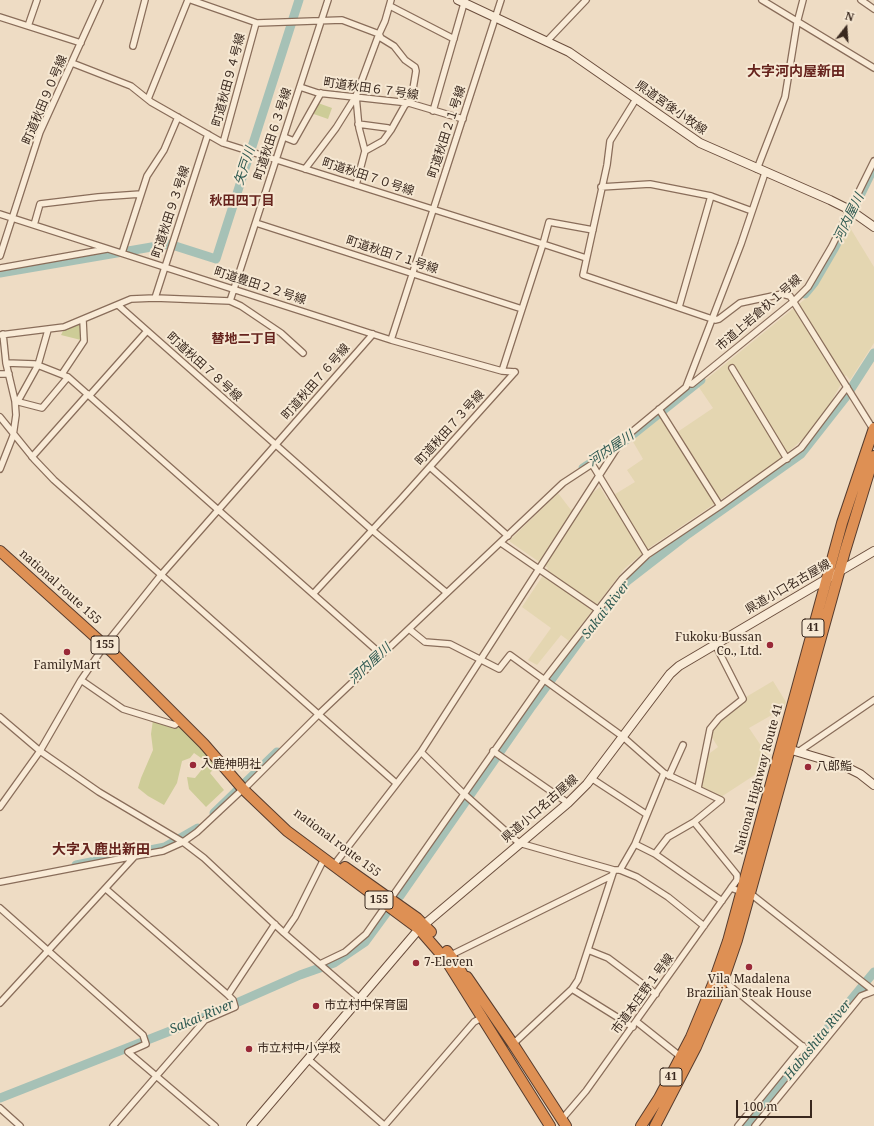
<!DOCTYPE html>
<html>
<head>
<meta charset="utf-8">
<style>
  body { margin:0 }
  #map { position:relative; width:874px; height:1126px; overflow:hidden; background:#eedcc4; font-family:"Noto Serif",serif }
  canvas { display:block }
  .north { position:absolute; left:826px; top:8px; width:40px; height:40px; -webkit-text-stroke:3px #f6e8d3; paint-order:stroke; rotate:17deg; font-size:11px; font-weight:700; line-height:16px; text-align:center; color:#39281e }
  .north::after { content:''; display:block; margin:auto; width:14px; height:18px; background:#39281e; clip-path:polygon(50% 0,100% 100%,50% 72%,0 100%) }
  .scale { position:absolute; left:736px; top:1100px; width:76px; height:18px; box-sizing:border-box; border:2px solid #39281e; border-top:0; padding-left:5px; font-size:12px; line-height:14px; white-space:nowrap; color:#39281e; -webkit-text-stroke:3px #f6e8d3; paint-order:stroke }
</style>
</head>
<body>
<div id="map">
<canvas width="874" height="1126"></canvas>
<div class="north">N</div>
<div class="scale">100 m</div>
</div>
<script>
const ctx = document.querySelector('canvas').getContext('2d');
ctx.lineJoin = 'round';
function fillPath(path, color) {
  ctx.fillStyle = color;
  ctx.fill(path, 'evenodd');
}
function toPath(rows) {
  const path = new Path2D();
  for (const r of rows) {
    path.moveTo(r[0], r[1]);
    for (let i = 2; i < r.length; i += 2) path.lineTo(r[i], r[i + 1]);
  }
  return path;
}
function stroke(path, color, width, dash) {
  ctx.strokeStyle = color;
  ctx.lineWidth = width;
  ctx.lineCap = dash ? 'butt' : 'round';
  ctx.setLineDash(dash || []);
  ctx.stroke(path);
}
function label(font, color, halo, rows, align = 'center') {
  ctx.font = font + ' "Noto Serif","Noto Sans JP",serif';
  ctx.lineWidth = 4;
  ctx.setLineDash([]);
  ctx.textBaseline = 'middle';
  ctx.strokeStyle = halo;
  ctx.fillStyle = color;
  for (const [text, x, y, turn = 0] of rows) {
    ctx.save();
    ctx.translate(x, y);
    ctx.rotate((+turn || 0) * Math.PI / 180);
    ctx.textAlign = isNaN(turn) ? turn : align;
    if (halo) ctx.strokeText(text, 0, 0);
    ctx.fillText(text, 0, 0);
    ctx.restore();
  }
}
fillPath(toPath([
  [849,226,874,267,874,343,850,380,846,375,831,402,807,435,794,447,775,463,649,548,624,569,569,641,561,635,537,665,528,660,551,628,522,607,548,568,509,541,558,493,571,510,600,487,607,499,635,482,627,470,643,459,632,440,660,416,673,435,713,408,698,386,810,295],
  [773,681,786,702,784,708,749,728,770,759,770,765,721,797,700,787,706,756,718,747,711,736,712,731,722,719,746,700,746,697]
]), '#e4d6b1');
fillPath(toPath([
  [318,103,332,108,328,119,311,113],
  [79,323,82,325,81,340,61,335,64,329],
  [174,718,209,754,204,760,194,753,190,758,182,761,177,783,164,805,148,796,138,788,141,778,153,750,151,734,153,720,165,723],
  [212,757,218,764,210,773,224,790,206,807,189,789,187,777,195,778]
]), '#cdcc97');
stroke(toPath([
  [857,992,868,989],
  [150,1088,166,1069]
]), '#6c9083', 1.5);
stroke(toPath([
  [0,273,169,244,216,259,299,0],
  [805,294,814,283,835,247,874,167],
  [583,468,626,440,701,380],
  [214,813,277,752],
  [76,865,165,847,198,828],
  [400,896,532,706,599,614,626,582,688,534,801,454,845,398,874,353],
  [0,1098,193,1022,300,975,334,963,365,942,387,912],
  [747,1126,874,972]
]), '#a6c1b6', 9);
const street = toPath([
  [191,0,257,23,342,20,379,34,381,38,394,46,405,60,415,67,416,71,411,101,405,105,391,130,383,141,365,151,356,185],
  [762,0,874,68],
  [861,0,874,9],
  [390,6,454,39],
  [0,17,81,43],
  [28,26,37,0],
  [547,41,586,0],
  [133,46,145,0],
  [72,63,131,86,151,102,223,143,543,244,502,371],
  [300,87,318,93,409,103,463,119],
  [148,99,188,0],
  [636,99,610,141,607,165,583,275,715,320,719,319,740,303,782,294,790,296,873,429],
  [433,111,465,0],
  [358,124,388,128,391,130],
  [284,137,294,141,321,93],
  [223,143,256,23],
  [365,151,359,128,356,96,379,34,385,21,391,0],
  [305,169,336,128,356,96],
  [757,169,785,97,797,23,803,0],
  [601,187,650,184,711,196,752,211],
  [0,214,391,340,502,371,515,372],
  [256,223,522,309],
  [34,225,40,204,98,197,141,194],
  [122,253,147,176,164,150,178,117],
  [0,256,40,132,100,0],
  [586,258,543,244,549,222,593,230],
  [0,268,107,249],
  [155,298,208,134],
  [230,301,241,306,281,333,303,353],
  [118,305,372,530,447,593],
  [679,307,711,196],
  [0,335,64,327,131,299,155,298,230,301,328,0],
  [391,340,501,0],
  [6,363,35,364,68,377,382,655],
  [732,368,787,459],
  [0,374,9,374],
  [62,374,84,341,83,320],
  [688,383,692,384,794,301,808,287,832,246,874,161],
  [90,395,147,331],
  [15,401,42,408,68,377],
  [18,401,38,365,48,330],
  [659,409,720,506],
  [0,417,34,459,54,480,396,783],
  [32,457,88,394],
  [430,467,508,536],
  [0,469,13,436,16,415,15,401,6,363,3,334],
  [501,543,597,609],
  [314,593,401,499,515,372],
  [409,629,425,642,450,644,499,669,510,655,622,736,664,773,721,800,694,822,668,837,655,854],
  [81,680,123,709,175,725,181,720],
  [0,717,40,751,99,792,183,842,204,858,284,933,360,999],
  [493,751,568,803],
  [421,752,463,793,519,843,614,870,620,870,637,877,668,897,704,926],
  [798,752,874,700],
  [669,776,683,745],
  [591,778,646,814],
  [248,785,319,714,563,483,592,464,647,555],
  [698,788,710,729,719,718,743,699,715,644],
  [0,807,40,751,81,680,105,645,161,575,373,334],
  [694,822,737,875,737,880,731,888],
  [635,844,655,854,722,901],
  [337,861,421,752,622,440,686,387,741,244,765,173],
  [620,870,635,844,664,773],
  [0,882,135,856],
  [106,889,228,995,233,1000,235,1007,205,1020,113,1126],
  [751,894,874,991],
  [0,908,143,1035,146,1044,128,1052,215,1126],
  [284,933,295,917,324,859],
  [588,950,608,958,656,994],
  [451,955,611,876],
  [320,964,345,952,366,934,544,680,622,579,647,555,720,506,801,448,847,387],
  [723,980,813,1055],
  [572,989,633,1027],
  [228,995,275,924],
  [0,1003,135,856,163,851,183,842,197,832,243,789],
  [637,1022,681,1057],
  [513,1044,572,989,578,980,614,870],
  [308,1059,385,1126],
  [0,1108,20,1126],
  [562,1119,586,1091,731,888,742,892],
  [385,1125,474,1022,481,1018],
  [738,1126,803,1046],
  [755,1126,861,996,874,991]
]);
const secondary = toPath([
  [458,0,569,52,700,143,830,200,850,210,874,227],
  [785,748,842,765,860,774,874,785],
  [251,1126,419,929,568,803,587,784,670,674,679,666,874,551]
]);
const highway = toPath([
  [0,551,112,652,204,744,243,789,287,831,419,929,446,960,550,1126],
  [345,867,417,918,431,932],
  [447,951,458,966,469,986],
  [467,977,513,1044,566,1126],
  [641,1126,659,1098,691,1037,713,984,728,941,842,523,874,428],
  [655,1126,696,1047,717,998,737,940,845,551,874,456]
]);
stroke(street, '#896d5a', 8);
stroke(secondary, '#6b4e3d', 10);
stroke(highway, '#573c2e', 12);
stroke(street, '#f9ebd7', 5.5);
stroke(secondary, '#f9ebd7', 8);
stroke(highway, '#de9054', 10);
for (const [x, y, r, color] of [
  [770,645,4,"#992938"],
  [67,652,4,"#992938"],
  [193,765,4,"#992938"],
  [808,767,4,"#992938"],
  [416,963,4,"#992938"],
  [749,967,4,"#992938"],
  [316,1006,4,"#992938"],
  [249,1049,4,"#992938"]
]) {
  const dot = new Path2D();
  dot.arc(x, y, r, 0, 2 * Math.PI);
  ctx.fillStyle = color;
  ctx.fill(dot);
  stroke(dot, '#f6e8d3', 1.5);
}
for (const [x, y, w] of [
  [813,628,22],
  [105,645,28],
  [379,900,28],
  [671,1077,22]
]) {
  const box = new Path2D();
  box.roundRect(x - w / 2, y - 9, w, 18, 3);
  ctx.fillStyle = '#f6e8d3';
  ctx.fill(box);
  stroke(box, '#39281e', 1);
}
label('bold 11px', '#39281e', null, [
  ["41",813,628],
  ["155",105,645],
  ["155",379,900],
  ["41",671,1077]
]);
label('12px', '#39281e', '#f6e8d3', [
  ["町道秋田９４号線",229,80,-75],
  ["町道秋田６７号線",371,89,8],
  ["町道秋田９０号線",45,100,-67],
  ["県道宮後小牧線",671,108,35],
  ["町道秋田２１号線",447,132,-72],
  ["町道秋田６３号線",273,134,-72],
  ["町道秋田７０号線",368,177,18],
  ["町道秋田９３号線",171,212,-72],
  ["町道秋田７１号線",392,255,18],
  ["町道豊田２２号線",260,286,18],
  ["市道上岩倉杁１号線",759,313,-41],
  ["町道秋田７８号線",204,367,42],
  ["町道秋田７６号線",316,382,-49],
  ["町道秋田７３号線",450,428,-48],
  ["national route 155",60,587,42],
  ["県道小口名古屋線",788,587,-30],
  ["National Highway Route 41",759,779,-75],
  ["県道小口名古屋線",540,809,-41],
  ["national route 155",337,843,37],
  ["市道本庄野１号線",643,994,-54]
]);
label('12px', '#39281e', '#f6e8d3', [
  ["Fukoku Bussan",762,638,"right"],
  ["Co., Ltd.",762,652,"right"],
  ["FamilyMart",67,666,"center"],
  ["入鹿神明社",201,765],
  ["八郎鮨",816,767],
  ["7-Eleven",424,963],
  ["Vila Madalena",749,980,"center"],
  ["Brazilian Steak House",749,994,"center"],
  ["市立村中保育園",324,1006],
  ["市立村中小学校",257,1049]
], 'left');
label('italic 13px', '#2d5951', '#f6e8d3', [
  ["矢戸川",245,166,-72],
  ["河内屋川",849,218,-64],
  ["河内屋川",611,449,-34],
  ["Sakai River",606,610,-52],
  ["河内屋川",370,664,-43],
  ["Sakai River",202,1017,-23],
  ["Habashita River",818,1040,-51]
]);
label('bold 13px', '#66231d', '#f6e8d3', [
  ["秋田四丁目",242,201],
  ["替地二丁目",244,339]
]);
label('bold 14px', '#66231d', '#f6e8d3', [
  ["大字河内屋新田",796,72],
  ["大字入鹿出新田",101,850]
]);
</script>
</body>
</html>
